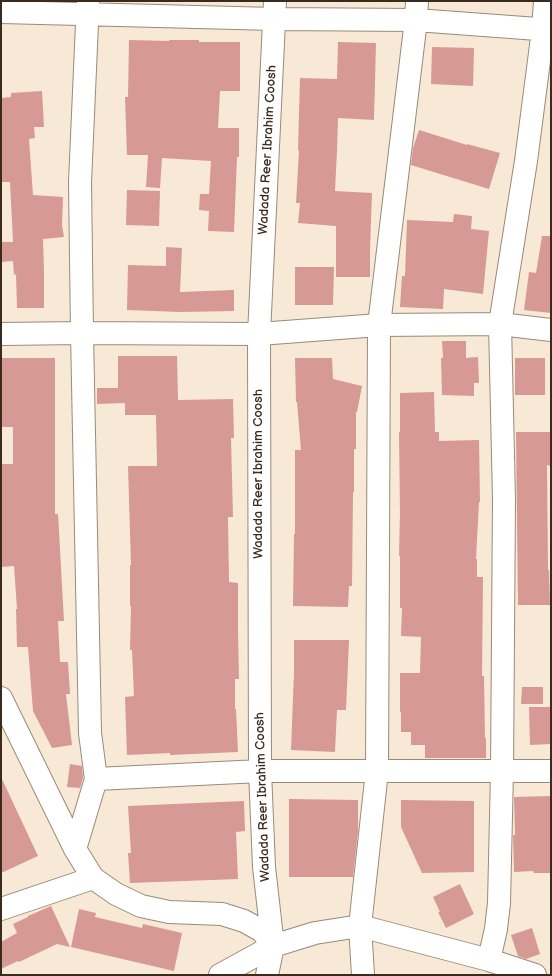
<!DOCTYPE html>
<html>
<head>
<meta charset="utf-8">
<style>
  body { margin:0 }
  #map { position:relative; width:552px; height:976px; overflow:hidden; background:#f7e9d6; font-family:"Balsamiq Sans",sans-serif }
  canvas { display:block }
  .frame { position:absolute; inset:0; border:2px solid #3b2a1e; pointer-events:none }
</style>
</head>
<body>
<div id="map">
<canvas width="552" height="976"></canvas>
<div class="frame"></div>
</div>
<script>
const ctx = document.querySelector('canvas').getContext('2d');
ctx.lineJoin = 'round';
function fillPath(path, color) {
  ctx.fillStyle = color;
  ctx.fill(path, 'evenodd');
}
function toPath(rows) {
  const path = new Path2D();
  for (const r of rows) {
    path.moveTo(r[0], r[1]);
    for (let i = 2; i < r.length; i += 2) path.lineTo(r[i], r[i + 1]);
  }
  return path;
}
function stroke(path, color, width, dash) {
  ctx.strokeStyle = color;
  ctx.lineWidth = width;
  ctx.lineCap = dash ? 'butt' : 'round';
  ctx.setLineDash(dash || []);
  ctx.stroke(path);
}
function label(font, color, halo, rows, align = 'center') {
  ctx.font = font + ' "Balsamiq Sans",sans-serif';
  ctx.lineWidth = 3.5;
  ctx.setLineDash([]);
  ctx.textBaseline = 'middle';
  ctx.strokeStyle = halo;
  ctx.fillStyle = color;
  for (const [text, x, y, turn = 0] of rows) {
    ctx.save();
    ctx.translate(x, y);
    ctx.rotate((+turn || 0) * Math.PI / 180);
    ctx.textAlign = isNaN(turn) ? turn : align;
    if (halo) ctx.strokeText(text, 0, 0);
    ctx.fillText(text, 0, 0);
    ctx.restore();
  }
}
fillPath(toPath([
  [129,40,169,41,169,40,199,40,199,42,240,42,240,91,220,91,218,128,239,128,239,157,237,157,234,232,208,231,209,211,199,210,200,194,209,194,211,161,162,158,160,188,146,187,148,155,127,155,125,97,128,97],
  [338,42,376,43,374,120,338,118,337,151,335,191,372,193,370,249,370,277,336,277,336,226,298,223,300,203,296,203,299,151,298,150,300,78,337,79],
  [432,47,474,48,473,86,431,84],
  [42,91,44,127,34,127,35,138,29,139,33,195,63,197,62,225,64,237,43,239,44,273,44,308,17,308,16,274,14,275,13,261,1,262,1,242,13,242,10,182,1,182,1,98,11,97,11,93],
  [419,130,467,145,467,144,500,153,489,189,411,165,413,148],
  [127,190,160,191,159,226,126,225],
  [454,214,472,216,471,229,489,231,483,294,444,289,443,309,400,307,402,276,405,276,407,220,453,222],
  [542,236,551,236,551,313,524,310,529,272,536,273],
  [166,247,182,248,180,292,234,290,234,311,180,312,127,310,128,265,166,266],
  [295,267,334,267,333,305,295,305],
  [442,341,466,341,466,358,478,357,479,383,474,383,474,396,442,395,441,358,443,358],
  [118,356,177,356,178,400,233,399,234,438,231,438,233,517,228,517,229,582,238,583,238,632,239,679,235,679,235,709,236,709,238,752,170,755,170,753,127,755,125,697,134,696,132,650,130,650,131,606,130,606,130,565,131,565,128,466,157,466,156,415,125,415,125,403,97,404,97,388,118,388],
  [1,358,55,358,55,514,58,514,64,621,58,621,60,662,68,662,70,694,66,694,72,745,52,748,33,711,28,647,17,647,16,609,17,609,14,566,1,567,1,464,13,464,13,427,1,427],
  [295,358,332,358,333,379,362,386,357,412,356,412,356,449,354,449,354,492,353,492,352,586,349,586,348,607,293,606,294,534,295,534,295,450,301,450,297,402,296,402],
  [515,358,545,358,545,395,515,395],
  [434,392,435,432,439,432,439,441,479,440,480,502,479,502,476,559,477,559,477,577,483,577,482,676,484,676,485,738,486,738,486,758,425,758,425,745,411,745,411,732,401,732,401,712,400,712,400,673,420,673,421,637,401,636,402,608,400,608,400,556,399,556,400,512,399,432,400,432,400,393],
  [516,432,551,432,551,466,547,465,548,570,549,570,550,605,518,605],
  [294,640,349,640,346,710,337,710,335,752,291,750,294,672],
  [522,687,543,687,543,704,521,704],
  [529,707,551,707,551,744,530,745],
  [70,764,82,766,83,778,80,788,67,787],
  [1,777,38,856,1,873],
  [551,796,551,873,534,873,533,871,514,872,513,835,515,835,514,797],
  [289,799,358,800,358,831,353,877,289,877],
  [401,800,474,801,474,872,422,873,401,827],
  [244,801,245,831,236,832,238,879,130,883,128,853,131,853,128,806],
  [460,884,474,914,446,928,438,912,440,912,433,897],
  [51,906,70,947,57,944,19,962,18,961,1,969,1,942,17,933,13,924,28,917,28,916],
  [79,909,96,913,95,917,142,928,143,924,182,933,174,971,71,947],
  [532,928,540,954,526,959,518,956,511,935]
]), '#d69993');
const minor = toPath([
  [88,1,80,182,82,333,90,733,96,779,75,849,93,878,116,894,141,906,169,912,222,914,244,921,262,931,273,946],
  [1,12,275,19,416,20,551,30],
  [1,334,82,333,259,334,379,325,500,324,551,330],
  [1,698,75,849],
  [96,779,260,771,551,771],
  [1,909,93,878],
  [489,960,496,929,499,903,502,772,504,499,500,324,526,161,543,30,545,1],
  [220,975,273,946,315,933,360,926,489,960,535,975],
  [267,975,273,946,264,867,260,771,259,334,275,1],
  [363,975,360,926,377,771,379,325,416,20,417,1]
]);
stroke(minor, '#998a7a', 24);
stroke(minor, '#fff', 22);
label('13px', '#3b2a1e', '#fff', [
  ["Wadada Reer Ibrahim Coosh",268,150,-87],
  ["Wadada Reer Ibrahim Coosh",259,474,-90],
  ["Wadada Reer Ibrahim Coosh",263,797,-92]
]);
</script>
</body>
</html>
